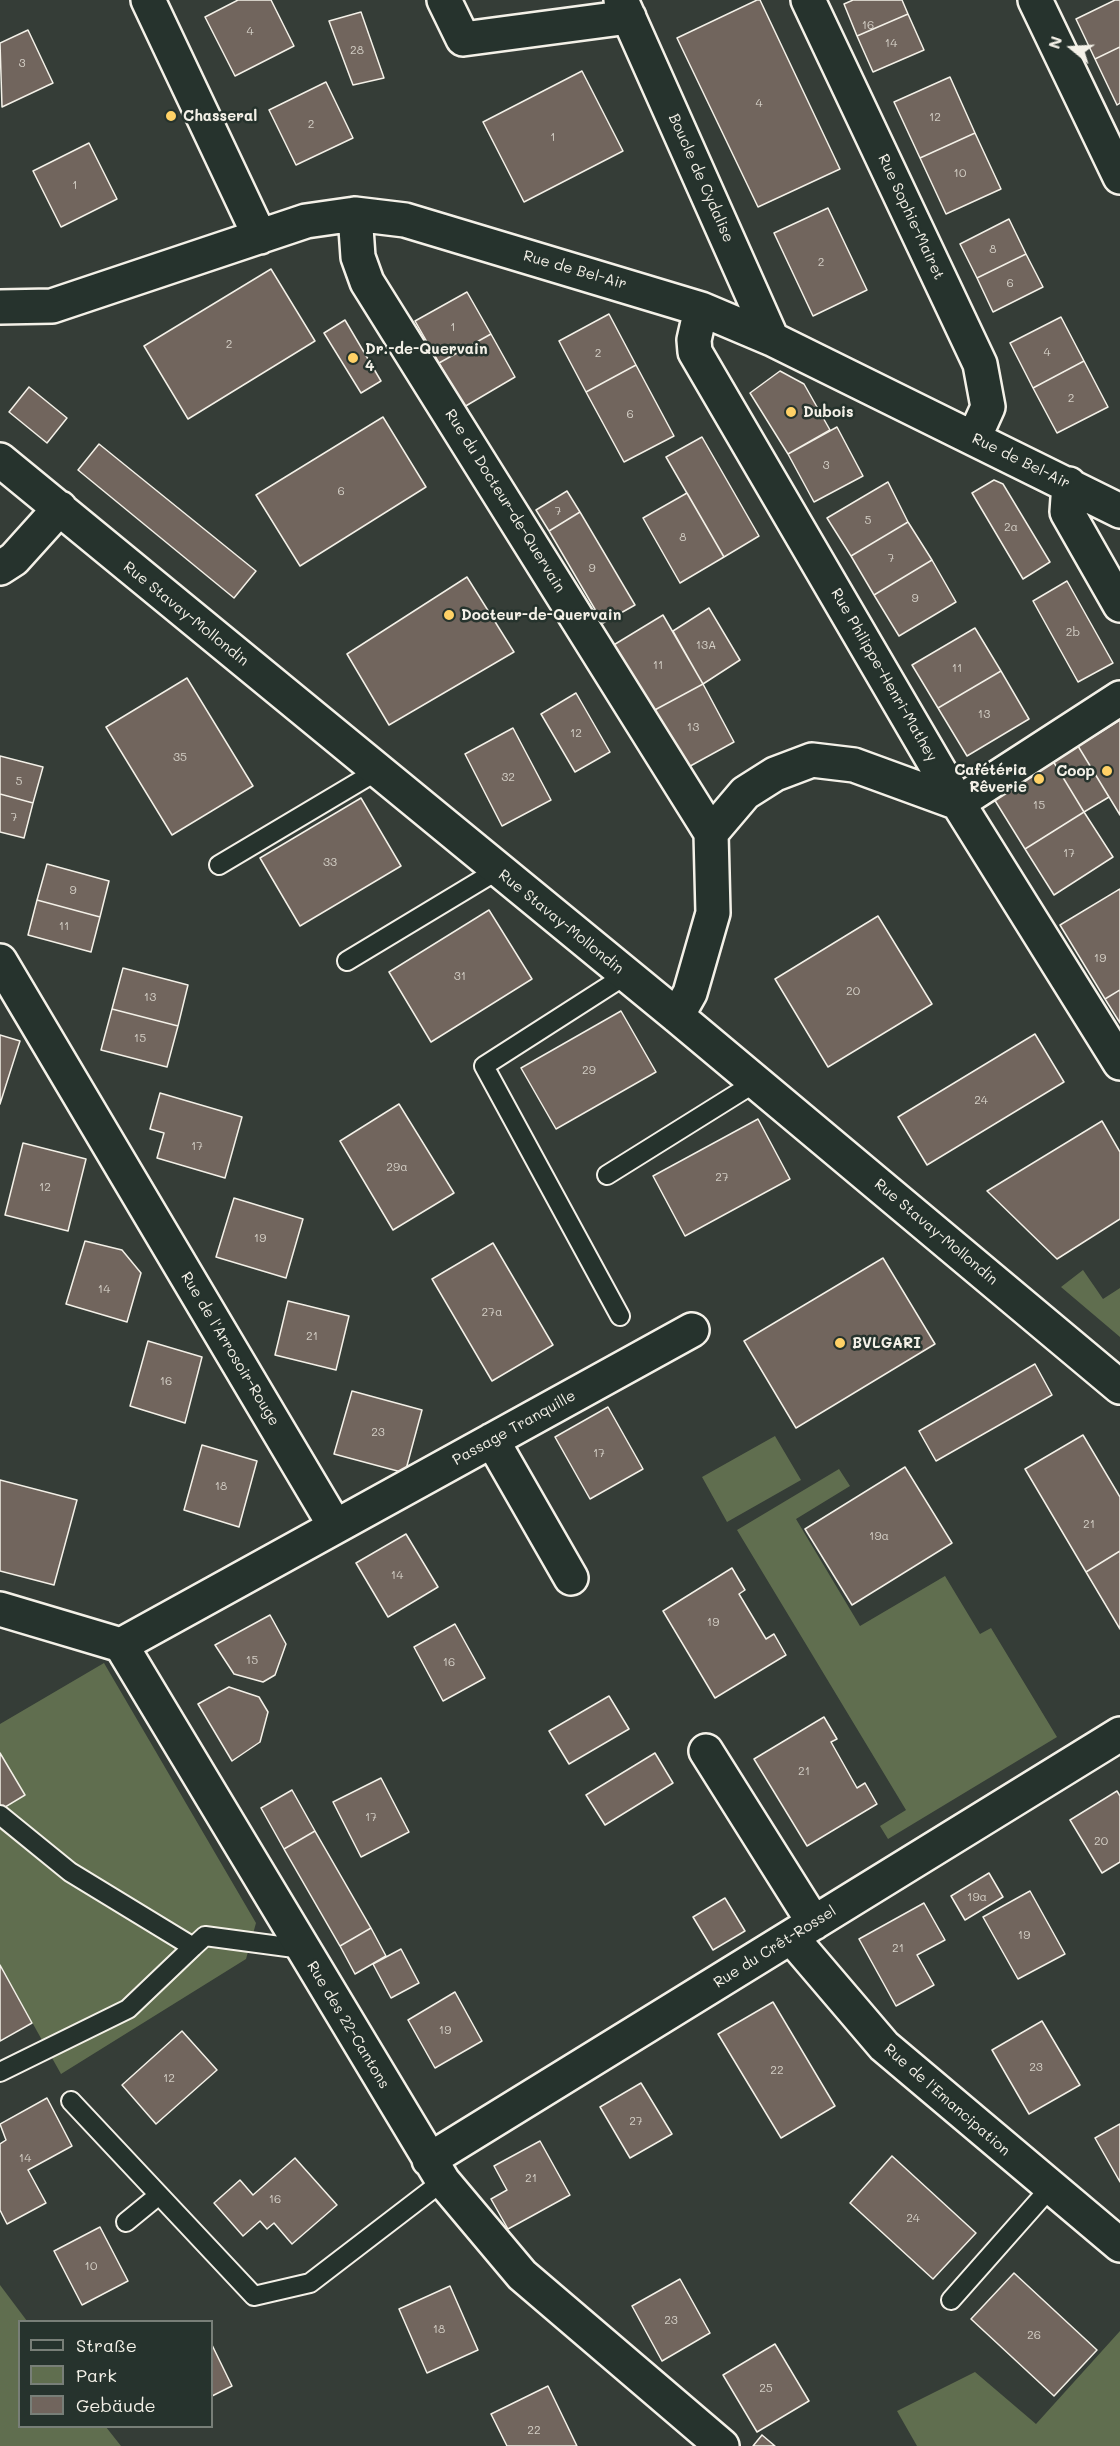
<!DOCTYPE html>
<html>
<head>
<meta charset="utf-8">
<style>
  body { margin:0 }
  #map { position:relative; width:1120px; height:2446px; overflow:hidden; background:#353d37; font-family:Mali,sans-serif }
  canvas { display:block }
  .legend { position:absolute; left:18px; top:2320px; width:195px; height:108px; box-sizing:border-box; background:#26332d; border:2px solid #787f78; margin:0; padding:8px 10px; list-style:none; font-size:18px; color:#f4f1e8 }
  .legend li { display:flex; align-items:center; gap:12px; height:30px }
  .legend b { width:30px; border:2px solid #787f78 }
  .north { position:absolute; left:1042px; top:18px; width:60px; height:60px; -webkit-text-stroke:4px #26332d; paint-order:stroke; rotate:288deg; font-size:16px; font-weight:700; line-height:24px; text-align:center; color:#f4f1e8 }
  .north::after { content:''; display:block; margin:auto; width:21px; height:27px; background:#f4f1e8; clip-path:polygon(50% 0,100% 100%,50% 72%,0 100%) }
</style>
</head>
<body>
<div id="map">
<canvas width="1120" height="2446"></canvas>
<ul class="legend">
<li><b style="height:8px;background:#26332d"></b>Straße</li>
<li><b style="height:16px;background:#606e4f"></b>Park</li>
<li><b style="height:16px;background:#71655d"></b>Gebäude</li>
</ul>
<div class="north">N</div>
</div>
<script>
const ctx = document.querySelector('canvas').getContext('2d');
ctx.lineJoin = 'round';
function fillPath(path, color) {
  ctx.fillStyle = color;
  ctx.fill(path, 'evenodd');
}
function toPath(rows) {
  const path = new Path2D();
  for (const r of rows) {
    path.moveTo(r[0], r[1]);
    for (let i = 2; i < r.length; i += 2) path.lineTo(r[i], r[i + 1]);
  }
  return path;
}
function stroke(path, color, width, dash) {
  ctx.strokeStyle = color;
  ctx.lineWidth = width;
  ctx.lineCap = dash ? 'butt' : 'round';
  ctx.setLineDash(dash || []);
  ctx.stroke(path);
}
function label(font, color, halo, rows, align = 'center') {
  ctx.font = font + ' Mali,sans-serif';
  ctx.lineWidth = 5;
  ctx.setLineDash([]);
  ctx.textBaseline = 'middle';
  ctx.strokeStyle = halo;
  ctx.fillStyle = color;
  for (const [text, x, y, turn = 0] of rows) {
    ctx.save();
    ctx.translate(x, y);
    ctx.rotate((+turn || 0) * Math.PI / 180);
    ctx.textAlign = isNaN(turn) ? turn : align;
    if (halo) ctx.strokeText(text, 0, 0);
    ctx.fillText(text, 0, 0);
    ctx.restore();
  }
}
fillPath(toPath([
  [1083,1270,1103,1299,1120,1288,1120,1337,1061,1287],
  [775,1436,801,1480,727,1522,702,1477],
  [839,1469,850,1486,796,1519,860,1626,945,1576,980,1634,991,1628,1057,1737,888,1839,880,1826,906,1810,737,1530],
  [104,1663,256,1923,246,1959,61,2074,0,1965,0,1810,25,1795,0,1753,0,1724],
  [0,2285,27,2321,20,2322,20,2426,106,2427,121,2446,0,2446],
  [1120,2331,1120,2446,917,2446,897,2411,975,2372,1036,2424]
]), '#606e4f');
const building = toPath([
  [238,0,271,0,294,46,235,76,205,17,238,0],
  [757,0,760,0,840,169,758,207,677,38,757,0],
  [853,0,902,0,908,14,857,36,844,4,853,0],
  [1115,0,1120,0,1120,47,1095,59,1076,19,1115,0],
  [361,12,384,78,353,85,329,21,361,12],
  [908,14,924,50,873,72,857,36,908,14],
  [28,30,53,83,2,107,0,43,28,30],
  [1120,47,1120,103,1117,105,1095,59,1120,47],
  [582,71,623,151,524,202,483,122,582,71],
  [950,77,975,133,920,158,894,102,950,77],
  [326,82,353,138,296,165,269,110,326,82],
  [975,133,1001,189,946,214,920,158,975,133],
  [89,143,117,199,61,227,33,171,89,143],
  [828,208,867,290,813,316,774,233,828,208],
  [1009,219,1026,254,977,278,960,244,1009,219],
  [1026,254,1043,287,993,312,977,278,1026,254],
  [271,269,315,341,188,419,144,346,271,269],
  [467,292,491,334,439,363,415,321,467,292],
  [609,314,636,365,586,392,559,341,609,314],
  [1061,317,1084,361,1033,388,1010,343,1061,317],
  [345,320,381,381,361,393,324,333,345,320],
  [491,334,515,377,464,407,439,363,491,334],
  [1084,361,1108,407,1057,433,1033,388,1084,361],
  [636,365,674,436,624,462,586,392,636,365],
  [780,371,804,384,830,430,788,454,750,393,780,371],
  [29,387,67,418,47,443,9,412,29,387],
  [383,417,426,487,300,566,256,495,383,417],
  [837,427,863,476,814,502,788,454,837,427],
  [702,437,759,536,724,557,666,457,702,437],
  [99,444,256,571,234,598,78,470,99,444],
  [994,480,1003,484,1050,562,1023,579,972,493,994,480],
  [888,482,908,522,851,556,827,518,888,482],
  [567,491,580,512,549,531,536,510,567,491],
  [687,493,724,557,680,583,643,518,687,493],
  [580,512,635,605,603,623,549,531,580,512],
  [908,522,932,560,874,595,851,556,908,522],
  [932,560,956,602,899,636,874,595,932,560],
  [467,577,514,652,389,725,347,654,467,577],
  [1067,581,1113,663,1078,682,1033,601,1067,581],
  [709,608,740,660,703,684,673,631,709,608],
  [663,615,703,684,651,712,612,646,663,615],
  [975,628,1001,671,938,708,912,665,975,628],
  [1001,671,1029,719,967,756,938,708,1001,671],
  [187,678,253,786,172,835,106,727,187,678],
  [703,684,734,742,683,770,651,712,703,684],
  [576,693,610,752,575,772,541,714,576,693],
  [1120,720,1120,815,1078,746,1120,720],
  [513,728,551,800,502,826,465,754,513,728],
  [1078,746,1109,797,1084,812,1053,761,1078,746],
  [0,756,43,767,33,803,0,794,0,756],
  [1053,761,1084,812,1025,849,994,799,1053,761],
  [0,794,33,803,24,838,0,832,0,794],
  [361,798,401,866,300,926,260,858,361,798],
  [1084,812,1113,857,1054,895,1025,849,1084,812],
  [47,864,109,881,100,917,37,900,47,864],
  [1120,889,1120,990,1105,999,1060,925,1120,889],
  [37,900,100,917,91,952,28,935,37,900],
  [489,910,532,979,431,1042,389,972,489,910],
  [878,916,932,1004,828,1067,775,979,878,916],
  [123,968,188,985,178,1026,112,1009,123,968],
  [1120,990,1120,1023,1105,999,1120,990],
  [112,1009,178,1026,167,1067,101,1050,112,1009],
  [621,1011,656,1072,556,1129,521,1068,621,1011],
  [1035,1034,1064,1082,927,1165,898,1117,1035,1034],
  [0,1035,20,1041,0,1104,0,1035],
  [160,1093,242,1117,225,1178,157,1158,164,1133,150,1129,160,1093],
  [399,1104,454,1193,393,1230,340,1141,399,1104],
  [758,1119,790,1179,685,1236,653,1176,758,1119],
  [1102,1121,1120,1152,1120,1219,1057,1259,987,1191,1102,1121],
  [23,1143,86,1159,68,1231,5,1215,23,1143],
  [234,1198,303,1219,286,1278,216,1257,234,1198],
  [85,1241,122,1250,141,1273,127,1322,66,1304,85,1241],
  [493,1243,553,1345,492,1381,432,1279,493,1243],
  [883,1258,935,1344,796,1428,744,1341,883,1258],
  [288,1301,349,1316,336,1370,275,1355,288,1301],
  [148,1341,202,1357,185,1423,130,1406,148,1341],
  [1035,1364,1052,1395,936,1461,919,1431,1035,1364],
  [352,1391,422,1410,405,1473,334,1454,352,1391],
  [608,1407,643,1469,590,1499,555,1437,608,1407],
  [1083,1435,1120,1497,1120,1551,1086,1572,1025,1469,1083,1435],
  [202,1445,257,1461,239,1527,184,1510,202,1445],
  [905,1467,952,1543,852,1605,805,1529,905,1467],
  [0,1480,77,1500,54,1585,0,1571,0,1480],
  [406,1534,438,1587,388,1617,356,1563,406,1534],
  [1120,1551,1120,1629,1086,1572,1120,1551],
  [732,1568,745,1590,739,1594,766,1639,774,1634,786,1655,715,1698,663,1611,732,1568],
  [270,1615,286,1644,275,1675,263,1682,234,1674,215,1645,270,1615],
  [455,1624,485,1678,443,1701,414,1647,455,1624],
  [229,1687,259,1697,268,1712,260,1742,232,1761,198,1704,229,1687],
  [609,1696,629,1729,569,1764,549,1731,609,1696],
  [824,1717,837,1739,831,1742,857,1788,865,1783,877,1804,807,1846,754,1759,824,1717],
  [0,1753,25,1795,0,1810,0,1753],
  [655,1753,673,1783,605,1825,586,1795,655,1753],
  [381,1778,409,1832,361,1857,333,1802,381,1778],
  [292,1790,315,1831,284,1849,261,1808,292,1790],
  [1117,1791,1120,1796,1120,1862,1102,1873,1070,1820,1117,1791],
  [315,1831,371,1928,340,1946,284,1849,315,1831],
  [989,1873,1003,1897,965,1920,951,1896,989,1873],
  [1030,1891,1065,1954,1018,1979,983,1917,1030,1891],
  [725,1898,745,1931,713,1950,693,1917,725,1898],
  [924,1903,945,1940,917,1955,934,1985,896,2006,859,1939,924,1903],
  [371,1928,386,1956,355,1974,340,1946,371,1928],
  [401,1949,419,1983,391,1998,373,1964,401,1949],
  [0,1965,32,2023,0,2041,0,1965],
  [455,1992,482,2041,435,2068,408,2020,455,1992],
  [773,2002,835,2106,781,2138,718,2034,773,2002],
  [1042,2021,1080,2085,1029,2114,992,2050,1042,2021],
  [182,2031,217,2070,156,2124,122,2085,182,2031],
  [641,2083,672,2134,630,2158,600,2107,641,2083],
  [47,2098,72,2146,28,2170,46,2203,7,2224,0,2210,0,2144,6,2140,0,2124,47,2098],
  [1120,2124,1120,2182,1095,2138,1120,2124],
  [540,2141,570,2195,508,2229,491,2199,507,2190,494,2166,540,2141],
  [892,2156,976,2233,933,2279,850,2203,892,2156],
  [295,2158,337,2205,292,2244,274,2223,267,2229,260,2221,243,2236,214,2203,240,2180,253,2195,295,2158],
  [100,2227,128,2281,82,2305,54,2251,100,2227],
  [1014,2273,1097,2350,1054,2396,971,2319,1014,2273],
  [680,2279,710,2333,662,2361,632,2306,680,2279],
  [450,2286,478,2350,427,2373,399,2309,450,2286],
  [775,2344,809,2401,757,2432,723,2375,775,2344],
  [212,2345,232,2386,212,2396,212,2345],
  [548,2386,577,2446,507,2446,491,2414,548,2386],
  [762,2435,775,2446,753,2446,762,2435]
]);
fillPath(building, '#71655d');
stroke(building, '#f4f1e8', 1.5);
const lane = toPath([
  [219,865,377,771],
  [347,961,498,870],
  [607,1175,756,1082],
  [620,1316,484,1066,626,975],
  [0,1815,70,1872,193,1947,205,1936,302,1949],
  [0,2072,128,2009,193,1947],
  [71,2101,254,2296,310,2283,443,2181],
  [126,2222,159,2195],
  [951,2300,1050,2188]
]);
const street = toPath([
  [148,0,260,237],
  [444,0,463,39,629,17],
  [621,0,772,339],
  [808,0,980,364,988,407,974,438],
  [1035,0,1120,177],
  [355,214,358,257,367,282,711,833,713,913,690,993,677,1016],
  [0,307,52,306,306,221,355,214,405,220,701,309,772,339,1120,511],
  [701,309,694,340,695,352,958,803,1120,1063],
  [0,460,677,1016,1120,1387],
  [1069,484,1067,512,1120,605],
  [0,568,14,559,60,508],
  [958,803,1120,698],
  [711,833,745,793,775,774,812,760,854,765,958,803],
  [0,961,335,1526],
  [492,1440,571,1578],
  [0,1609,121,1645,443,2181,522,2275,722,2446],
  [121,1645,692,1330],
  [706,1751,814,1923],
  [791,1937,884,2046,1120,2245],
  [429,2160,1120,1734]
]);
stroke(lane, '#f4f1e8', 22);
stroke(street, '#f4f1e8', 38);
stroke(lane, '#26332d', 18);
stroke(street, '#26332d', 33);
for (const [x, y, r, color] of [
  [171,116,6,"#ffd166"],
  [353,358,6,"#ffd166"],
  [791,412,6,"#ffd166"],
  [449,615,6,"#ffd166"],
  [1107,771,6,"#ffd166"],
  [1039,779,6,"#ffd166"],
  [840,1343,6,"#ffd166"]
]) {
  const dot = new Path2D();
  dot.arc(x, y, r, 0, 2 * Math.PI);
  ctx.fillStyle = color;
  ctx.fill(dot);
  stroke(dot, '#26332d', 2);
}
label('12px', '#d3cec5', null, [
  ["16",868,25],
  ["4",250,31],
  ["14",891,43],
  ["28",357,50],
  ["3",22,63],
  ["4",759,103],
  ["12",935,117],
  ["2",311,124],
  ["1",553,137],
  ["10",960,173],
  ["1",75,185],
  ["8",993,249],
  ["2",821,262],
  ["6",1010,283],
  ["1",453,327],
  ["2",229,344],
  ["4",1047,352],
  ["2",598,353],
  ["2",1071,398],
  ["6",630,414],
  ["3",826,465],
  ["6",341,491],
  ["7",558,511],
  ["5",868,520],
  ["2a",1011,527],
  ["8",683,537],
  ["7",891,558],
  ["9",592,568],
  ["9",915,598],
  ["2b",1073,632],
  ["13A",706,645],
  ["11",658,665],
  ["11",957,668],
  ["13",984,714],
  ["13",693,727],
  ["12",576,733],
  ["35",180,757],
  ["32",508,777],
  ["5",19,781],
  ["15",1039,805],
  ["7",14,817],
  ["17",1069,853],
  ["33",330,862],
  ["9",73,890],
  ["11",64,926],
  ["19",1100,958],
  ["31",460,976],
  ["20",853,991],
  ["13",150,997],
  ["15",140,1038],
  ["29",589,1070],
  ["24",981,1100],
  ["17",197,1146],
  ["29a",397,1167],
  ["27",722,1177],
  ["12",45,1187],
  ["19",260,1238],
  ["14",104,1289],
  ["27a",492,1312],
  ["21",312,1336],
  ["16",166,1381],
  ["23",378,1432],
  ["17",599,1453],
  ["18",221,1486],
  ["21",1089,1524],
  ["19a",879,1536],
  ["14",397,1575],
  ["19",713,1622],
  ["15",252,1660],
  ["16",449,1662],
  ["21",804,1771],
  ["17",371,1817],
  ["20",1101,1841],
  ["19a",977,1897],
  ["19",1024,1935],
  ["21",898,1948],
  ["19",445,2030],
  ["23",1036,2067],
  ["22",777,2070],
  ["12",169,2078],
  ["27",636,2121],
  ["14",25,2158],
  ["21",531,2178],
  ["16",275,2199],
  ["24",913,2218],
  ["10",91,2266],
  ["23",671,2320],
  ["18",439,2329],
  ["26",1034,2335],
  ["25",766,2388],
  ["22",534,2430]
]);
label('bold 15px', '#f4f1e8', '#26332d', [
  ["Chasseral",183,116],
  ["Dr.-de-Quervain",365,349],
  ["4",365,366],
  ["Dubois",803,412],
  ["Docteur-de-Quervain",461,615],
  ["Cafétéria",1027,770,"right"],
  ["Rêverie",1027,787,"right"],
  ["Coop",1095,771,"right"],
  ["BVLGARI",852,1343]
], 'left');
label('15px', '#f4f1e8', '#26332d', [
  ["Boucle de Cydalise",701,178,66],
  ["Rue Sophie-Mairet",911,217,65],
  ["Rue de Bel-Air",575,270,16],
  ["Rue de Bel-Air",1021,461,26],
  ["Rue du Docteur-de-Quervain",505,501,58],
  ["Rue Stavay-Mollondin",186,614,39],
  ["Rue Philippe-Henri-Mathey",884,675,60],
  ["Rue Stavay-Mollondin",561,922,39],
  ["Rue Stavay-Mollondin",936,1232,40],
  ["Rue de l'Arrosoir-Rouge",230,1349,59],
  ["Passage Tranquille",514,1428,-29],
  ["Rue du Crêt-Rossel",775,1947,-32],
  ["Rue des 22-Cantons",348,2025,59],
  ["Rue de l'Emancipation",947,2100,41]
]);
</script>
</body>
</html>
